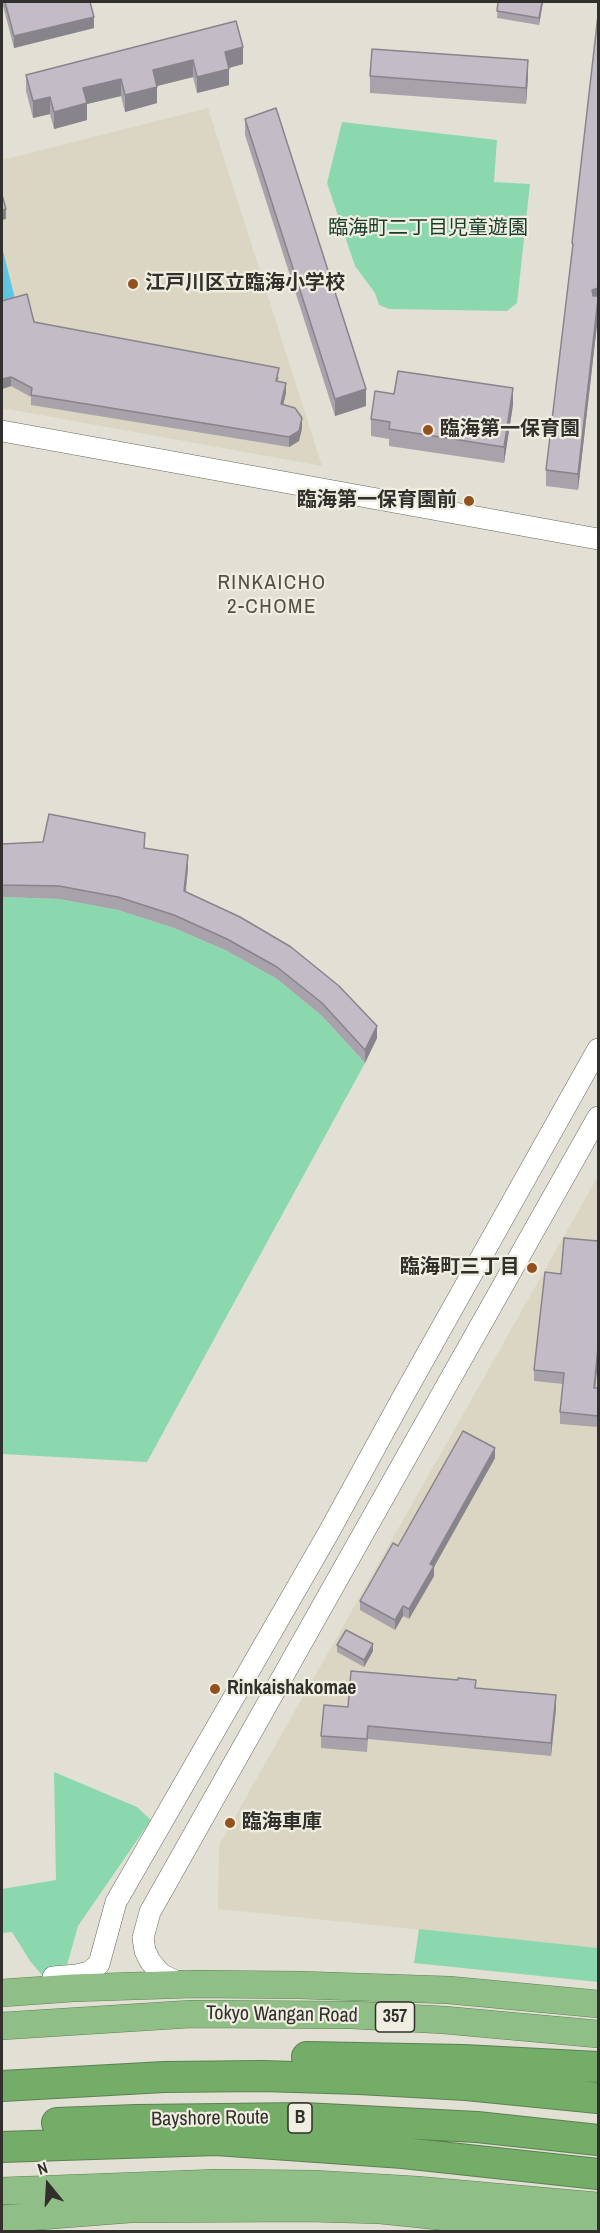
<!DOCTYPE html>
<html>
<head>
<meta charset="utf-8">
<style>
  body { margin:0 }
  #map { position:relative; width:600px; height:2233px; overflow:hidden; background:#e2e0d4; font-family:"Archivo Narrow",sans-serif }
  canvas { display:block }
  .frame { position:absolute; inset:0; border:3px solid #31302c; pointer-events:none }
  .north { position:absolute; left:18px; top:2155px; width:60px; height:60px; -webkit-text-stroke:4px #f0ede1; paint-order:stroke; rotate:342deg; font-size:16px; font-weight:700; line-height:24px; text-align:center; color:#31302c }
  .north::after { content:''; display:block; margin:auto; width:21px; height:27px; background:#31302c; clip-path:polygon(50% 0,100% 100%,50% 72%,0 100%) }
</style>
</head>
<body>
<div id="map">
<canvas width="600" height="2233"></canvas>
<div class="frame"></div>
<div class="north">N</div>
</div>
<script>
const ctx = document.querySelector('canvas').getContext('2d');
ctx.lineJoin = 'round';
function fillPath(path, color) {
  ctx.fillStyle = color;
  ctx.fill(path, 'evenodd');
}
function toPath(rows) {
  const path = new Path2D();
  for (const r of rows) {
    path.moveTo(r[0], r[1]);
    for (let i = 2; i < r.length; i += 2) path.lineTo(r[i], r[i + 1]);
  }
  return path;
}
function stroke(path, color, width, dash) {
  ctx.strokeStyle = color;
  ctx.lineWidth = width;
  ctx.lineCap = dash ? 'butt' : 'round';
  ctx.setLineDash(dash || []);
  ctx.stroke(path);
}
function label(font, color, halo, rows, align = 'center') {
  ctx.font = font + ' "Archivo Narrow","Noto Sans JP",sans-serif';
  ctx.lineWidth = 4.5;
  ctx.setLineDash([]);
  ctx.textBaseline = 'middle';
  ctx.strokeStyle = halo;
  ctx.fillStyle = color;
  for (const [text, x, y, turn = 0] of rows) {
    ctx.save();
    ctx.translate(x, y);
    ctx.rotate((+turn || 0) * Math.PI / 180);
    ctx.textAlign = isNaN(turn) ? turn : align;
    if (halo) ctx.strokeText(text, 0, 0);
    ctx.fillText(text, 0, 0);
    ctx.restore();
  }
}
fillPath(toPath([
  [208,108,322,466,2,408,2,160],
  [598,1176,598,1948,218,1909,219,1845]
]), '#dbd6c3');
fillPath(toPath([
  [342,122,497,140,494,182,530,184,517,303,507,311,389,309,379,305,375,293,355,266,327,183],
  [2,897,59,899,118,910,174,928,227,951,277,979,322,1016,365,1063,147,1462,2,1454],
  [54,1772,137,1807,151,1820,78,1926,67,1965,42,1975,30,1961,12,1932,2,1933,2,1889,56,1880],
  [419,1929,598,1948,598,1982,414,1963]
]), '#8bd8ae');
fillPath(toPath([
  [2,247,17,307,2,310]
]), '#5cc5df');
const tertiary = toPath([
  [2,431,598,539],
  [53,1977,77,1975,89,1972,99,1964,116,1902,329,1532,405,1393,598,1049],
  [183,1982,175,1981,161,1974,150,1961,145,1951,143,1938,150,1912,598,1117]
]);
const trunk = toPath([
  [2,1993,73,1988,195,1984,299,1985,449,1990,598,2004],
  [2,2026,191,2014,352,2015,444,2020,598,2034],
  [2,2191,217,2183,314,2184,417,2190,598,2206],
  [2,2219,130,2209,307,2208,380,2210,593,2232]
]);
const motorway = toPath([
  [307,2057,463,2060,598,2067],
  [2,2086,164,2077,262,2076,359,2079,466,2085,598,2098],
  [57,2123,136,2120,304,2118,477,2127,598,2140],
  [2,2147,216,2140,403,2153,598,2174]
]);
stroke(tertiary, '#6a685e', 22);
stroke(trunk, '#5c8152', 28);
stroke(motorway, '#5c8152', 32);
stroke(tertiary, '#fff', 21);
stroke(trunk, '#8fbe86', 27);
stroke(motorway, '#73ad67', 30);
fillPath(toPath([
  [2,2,90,2,94,28,14,48],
  [498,2,543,2,539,25,497,18],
  [597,2,598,2,598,316,578,490,546,486,546,470,572,257,572,243,598,19,597,19],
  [236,21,243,64,229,68,229,85,197,93,193,77,157,86,157,103,125,112,121,96,87,104,87,120,54,129,50,114,33,118,26,91,26,75],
  [370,76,528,77,526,104,370,93],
  [245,119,366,406,335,416,245,135],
  [2,301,34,322,279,377,278,381,286,393,283,405,302,428,299,441,289,447,31,405,31,397,11,386,2,389],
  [394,394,513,405,504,463,389,446,389,439,371,436,371,419],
  [2,844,144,848,188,868,186,892,377,1038,365,1063,322,1016,277,979,227,951,174,928,118,910,59,899,2,897],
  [598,1241,598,1360,595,1388,598,1388,598,1427,560,1424,560,1412,563,1384,534,1381,534,1370,561,1274],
  [495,1458,434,1567,434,1576,409,1619,403,1616,395,1630,360,1610,360,1601,398,1546],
  [337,1645,373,1651,364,1667,337,1652],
  [476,1688,556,1708,551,1756,368,1739,367,1752,321,1748,321,1736,348,1707]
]), '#a8a2aa');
fillPath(toPath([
  [542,2,543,2,539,25,539,18],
  [94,17,94,28,14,48,14,36],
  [243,47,243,64,225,69,225,52],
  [193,60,193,77,153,87,153,70],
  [528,60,528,77,526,104,526,88],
  [229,69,229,85,197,93,197,77],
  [121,79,121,96,87,104,87,120,54,129,54,112,83,88],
  [157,87,157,103,125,112,125,95],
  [50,97,50,114,33,118,33,101],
  [6,209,6,219,2,220,2,210],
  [598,288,598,316,578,490,578,474,592,307,592,290],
  [11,377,11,386,2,389,2,379],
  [286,383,286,393,281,414,281,404],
  [513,388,513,405,504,463,504,447],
  [366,389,366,406,335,416,335,399],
  [302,418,302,428,299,441,289,447,289,437],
  [188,855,188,868,184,903,184,891],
  [377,1026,377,1038,365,1063,365,1050],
  [598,1348,598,1360,594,1400,594,1388],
  [495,1448,495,1458,434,1567,434,1576,409,1619,409,1609,430,1564],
  [403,1606,403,1616,395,1630,395,1620],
  [373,1644,373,1651,364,1667,364,1660],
  [556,1695,556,1708,551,1756,551,1743]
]), '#88848b');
const building = toPath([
  [5,2,90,2,94,17,14,36,5,2],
  [498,2,542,2,539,18,497,11,498,2],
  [598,15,598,288,592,290,593,296,598,296,598,299,578,474,546,470,573,244,572,243,598,15],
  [236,21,243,47,225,52,229,69,197,77,193,60,153,70,157,87,125,95,121,79,83,88,87,103,54,112,50,97,33,101,26,75,236,21],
  [372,49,528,60,526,88,370,76,372,49],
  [276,108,366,389,335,399,245,119,276,108],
  [2,195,6,209,2,210,2,195],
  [27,294,34,322,279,368,276,381,286,383,281,404,295,408,302,418,299,431,289,437,31,395,32,388,11,377,2,379,2,301,27,294],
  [398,371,513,388,504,447,389,429,390,422,371,419,375,391,394,394,398,371],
  [49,814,145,833,144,848,188,855,184,891,240,917,291,947,339,986,377,1026,365,1050,322,1003,277,967,227,939,174,915,118,897,59,886,2,885,2,844,43,842,49,814],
  [564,1238,598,1241,598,1348,594,1388,598,1388,598,1416,560,1412,564,1373,534,1370,545,1272,561,1274,564,1238],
  [463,1431,495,1448,430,1564,434,1566,409,1609,403,1606,395,1620,360,1601,393,1543,398,1546,463,1431],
  [346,1630,373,1644,364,1660,337,1645,346,1630],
  [351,1671,458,1680,458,1678,476,1680,475,1688,556,1695,551,1743,368,1726,367,1739,321,1736,324,1705,348,1707,351,1671]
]);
fillPath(building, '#c3bcc6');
stroke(building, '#88848b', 1.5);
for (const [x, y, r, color] of [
  [133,284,6,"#93511e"],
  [428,430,6,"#93511e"],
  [469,501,6,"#93511e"],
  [532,1268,6,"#93511e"],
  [215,1689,6,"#93511e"],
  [230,1823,6,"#93511e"]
]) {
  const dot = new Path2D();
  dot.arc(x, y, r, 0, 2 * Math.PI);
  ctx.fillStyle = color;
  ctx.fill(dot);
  stroke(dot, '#f0ede1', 2);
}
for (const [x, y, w] of [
  [395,2017,39],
  [300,2118,24]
]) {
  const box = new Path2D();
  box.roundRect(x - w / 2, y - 15, w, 30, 4.5);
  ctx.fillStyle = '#f0ede1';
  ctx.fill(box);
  stroke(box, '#31302c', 1.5);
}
label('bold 18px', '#31302c', null, [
  ["357",395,2017],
  ["B",300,2118]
]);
label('20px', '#183c2a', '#f0ede1', [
  ["臨海町二丁目児童遊園",428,229]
]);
label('bold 20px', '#31302c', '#f0ede1', [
  ["江戸川区立臨海小学校",145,284],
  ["臨海第一保育園",440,430],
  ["臨海第一保育園前",457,501,"right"],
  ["臨海町三丁目",520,1268,"right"],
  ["Rinkaishakomae",227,1689],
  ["臨海車庫",242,1823]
], 'left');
label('20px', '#31302c', '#f0ede1', [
  ["Tokyo Wangan Road",282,2015,1],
  ["Bayshore Route",210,2119,-1]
]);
ctx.letterSpacing = '1.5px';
label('21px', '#545147', '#f0ede1', [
  ["RINKAICHO",272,583],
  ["2-CHOME",272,607]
]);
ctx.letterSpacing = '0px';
</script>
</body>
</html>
